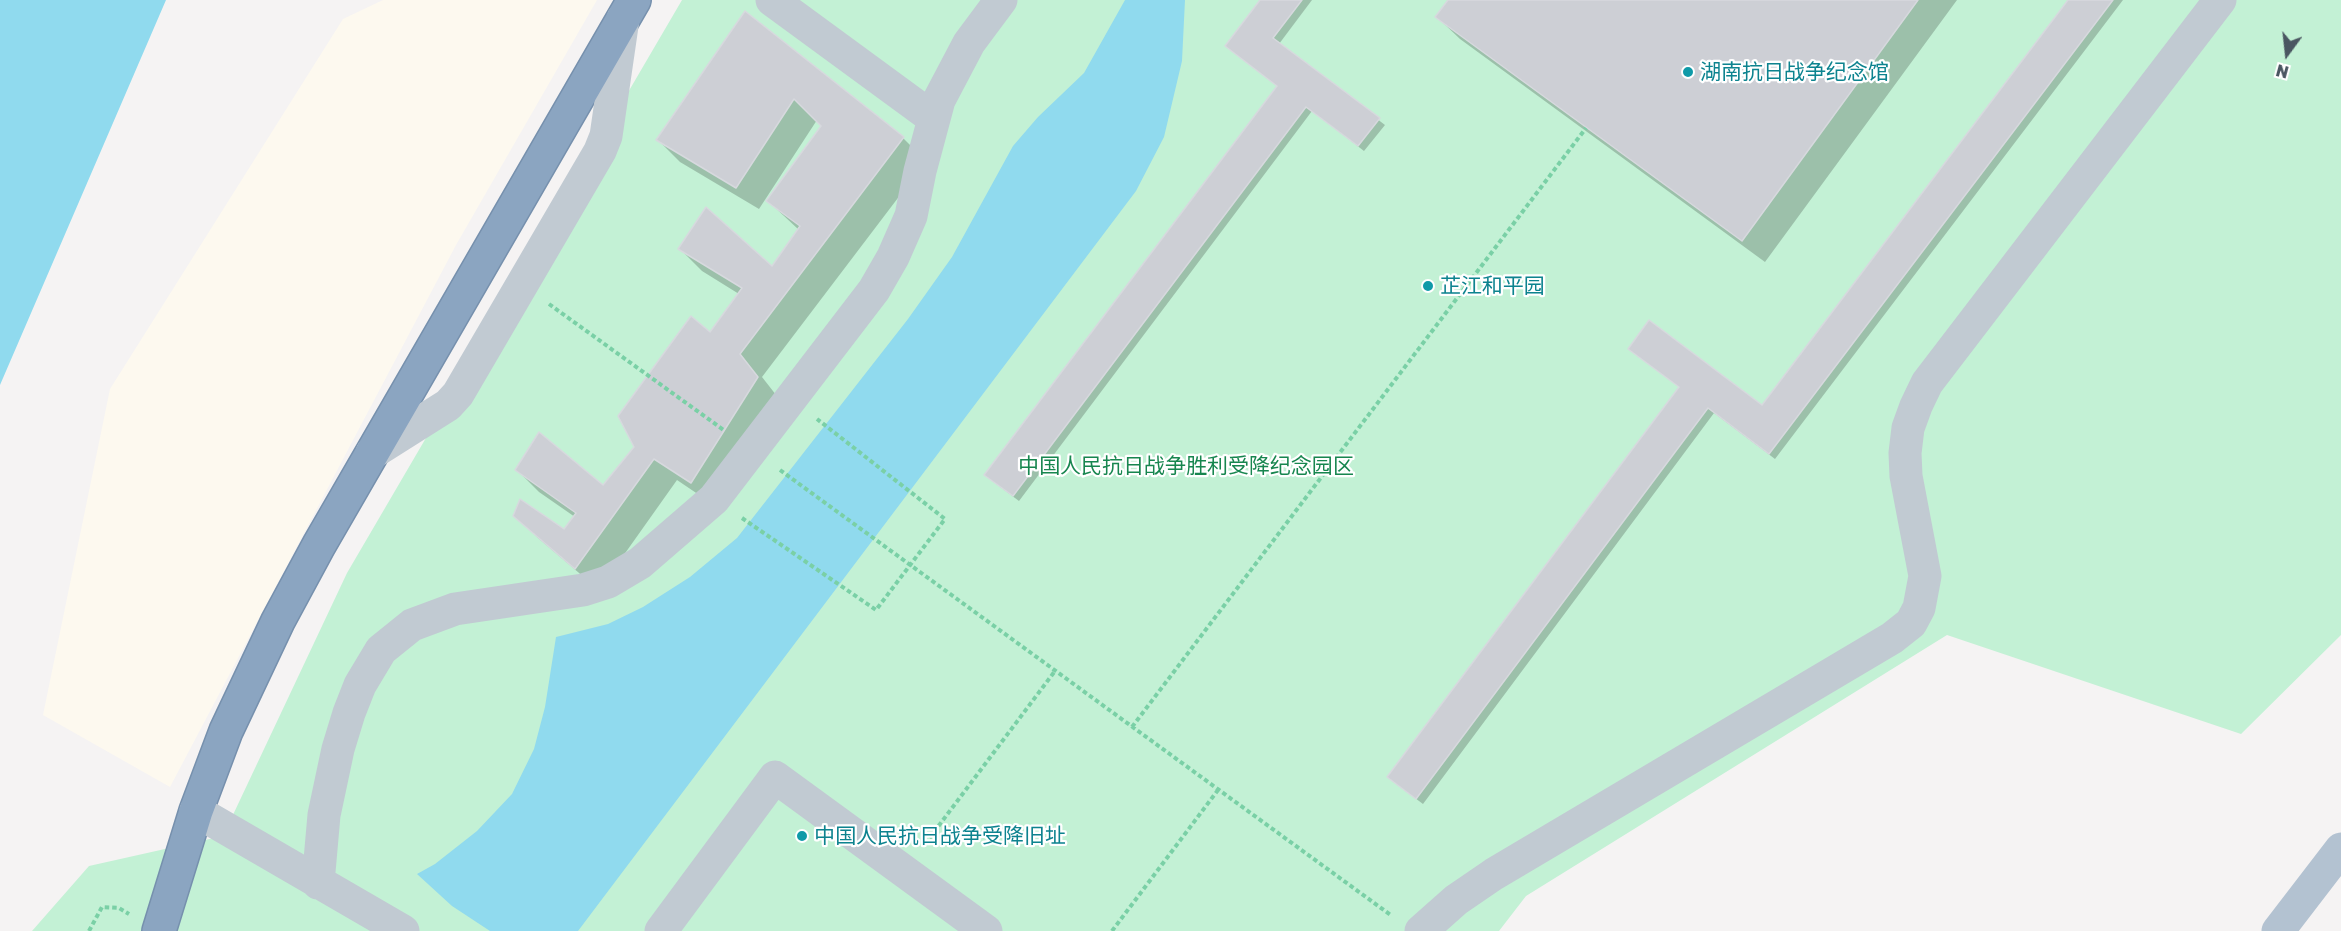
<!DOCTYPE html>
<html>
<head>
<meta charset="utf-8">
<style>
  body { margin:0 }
  #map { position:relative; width:2341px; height:931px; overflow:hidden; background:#f5f3f3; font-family:"Golos Text",sans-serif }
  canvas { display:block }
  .north { position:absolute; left:2257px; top:24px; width:60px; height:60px; -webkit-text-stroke:4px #fff; paint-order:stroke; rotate:195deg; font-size:16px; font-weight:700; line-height:24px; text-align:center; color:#4a5661 }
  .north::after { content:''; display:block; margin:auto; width:21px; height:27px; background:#4a5661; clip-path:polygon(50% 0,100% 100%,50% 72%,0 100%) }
</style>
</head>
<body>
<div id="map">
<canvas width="2341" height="931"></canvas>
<div class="north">N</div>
</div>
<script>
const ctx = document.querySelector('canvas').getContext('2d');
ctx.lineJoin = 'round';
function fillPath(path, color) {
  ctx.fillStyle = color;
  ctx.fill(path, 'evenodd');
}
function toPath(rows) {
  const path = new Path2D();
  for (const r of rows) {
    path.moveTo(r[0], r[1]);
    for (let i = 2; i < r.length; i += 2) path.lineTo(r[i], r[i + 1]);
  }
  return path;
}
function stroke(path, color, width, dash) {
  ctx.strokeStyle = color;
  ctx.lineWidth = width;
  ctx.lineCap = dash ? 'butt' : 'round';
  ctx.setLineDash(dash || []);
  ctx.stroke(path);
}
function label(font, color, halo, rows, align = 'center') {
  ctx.font = font + ' "Golos Text","Noto Sans SC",sans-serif';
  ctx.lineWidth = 4.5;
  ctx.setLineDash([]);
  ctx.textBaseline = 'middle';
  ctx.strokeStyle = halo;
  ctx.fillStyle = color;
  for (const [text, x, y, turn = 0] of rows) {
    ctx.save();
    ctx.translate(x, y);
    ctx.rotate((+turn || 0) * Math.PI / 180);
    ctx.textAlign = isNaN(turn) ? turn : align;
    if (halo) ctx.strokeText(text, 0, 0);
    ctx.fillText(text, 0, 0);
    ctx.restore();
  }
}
fillPath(toPath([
  [383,0,597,0,456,245,170,787,43,715,110,389,343,19]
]), '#fdf9ef');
fillPath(toPath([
  [682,0,2341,0,2341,635,2241,734,1947,635,1526,896,1499,931,32,931,89,866,223,836,347,573]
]), '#c3f1d5');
fillPath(toPath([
  [0,0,166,0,0,385],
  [1125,0,1185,0,1182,61,1164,137,1136,191,578,931,490,931,452,906,417,874,435,864,477,831,512,794,534,749,545,707,556,637,608,624,643,607,690,577,737,538,908,319,952,257,1013,146,1038,117,1084,73]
]), '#90daee');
fillPath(toPath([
  [1262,0,1312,0,1279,44,1385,125,1364,151,1312,111,1019,501,991,480,1279,86],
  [1450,0,1957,0,1765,262,1460,39,1437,17],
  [2070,0,2123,0,1775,459,1714,413,1423,804,1395,783,1680,387,1762,407],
  [745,13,903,138,926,161,762,377,780,400,714,505,677,480,599,590,538,538,515,515,564,531,575,517,539,492,517,470,603,487,636,447,739,294,702,271,680,249,772,268,799,230,768,201,823,126,817,120,759,209,680,162,658,140]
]), '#0003');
const building = toPath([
  [1260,0,1302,0,1273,38,1380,118,1358,146,1306,107,1013,496,984,475,1277,86,1225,46,1260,0],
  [1448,0,1918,0,1742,241,1435,17,1448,0],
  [2068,0,2113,0,1769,454,1708,408,1416,799,1387,777,1679,387,1628,349,1649,320,1762,405,2068,0],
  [745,11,904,137,740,354,758,377,691,483,654,459,575,569,513,516,520,499,564,529,576,513,515,470,539,432,603,485,634,447,618,416,691,316,710,332,742,288,678,249,706,207,772,266,800,226,766,201,821,126,794,99,736,188,656,140,745,11]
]);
fillPath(building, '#cdcfd5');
stroke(building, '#d7d9de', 1.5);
const highway = toPath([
  [159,931,196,811,226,731,278,621,319,545,634,0]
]);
stroke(highway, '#7690ad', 36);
stroke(toPath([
  [549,304,725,431],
  [780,470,1392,916],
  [742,518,876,610,945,519,817,419],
  [1132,727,1586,128],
  [925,844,1055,671],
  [89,931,102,907,119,908,129,914],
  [1112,931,1218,790]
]), '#7ad0a6', 4, [4.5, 3]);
stroke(toPath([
  [772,0,933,118],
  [372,453,448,405,458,394,600,151,606,136,623,19],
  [196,811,403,931],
  [318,883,324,815,338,749,349,713,360,685,381,650,412,625,455,609,583,590,608,582,640,563,714,499,874,290,893,257,911,216,920,171,939,100,969,43,1001,0],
  [661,931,775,777,986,931],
  [1421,931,1456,900,1494,874,1892,638,1911,623,1919,608,1925,576,1906,476,1905,453,1908,428,1916,406,1927,383,2220,0]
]), '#c1cad2', 33);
stroke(toPath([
  [2278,931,2341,849]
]), '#b3c2d1', 33);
stroke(highway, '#8ba5c1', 33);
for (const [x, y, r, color] of [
  [1688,72,6,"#0f9aa8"],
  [1428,286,6,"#0f9aa8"],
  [802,836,6,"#0f9aa8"]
]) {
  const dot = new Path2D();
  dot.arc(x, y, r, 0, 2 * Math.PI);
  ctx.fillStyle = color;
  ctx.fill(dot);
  stroke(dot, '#fff', 2);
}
label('21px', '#0d838f', '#fff', [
  ["湖南抗日战争纪念馆",1700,72],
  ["芷江和平园",1440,286],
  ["中国人民抗日战争受降旧址",814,836]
], 'left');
label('21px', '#17864f', '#fff', [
  ["中国人民抗日战争胜利受降纪念园区",1186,466]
]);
</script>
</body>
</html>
